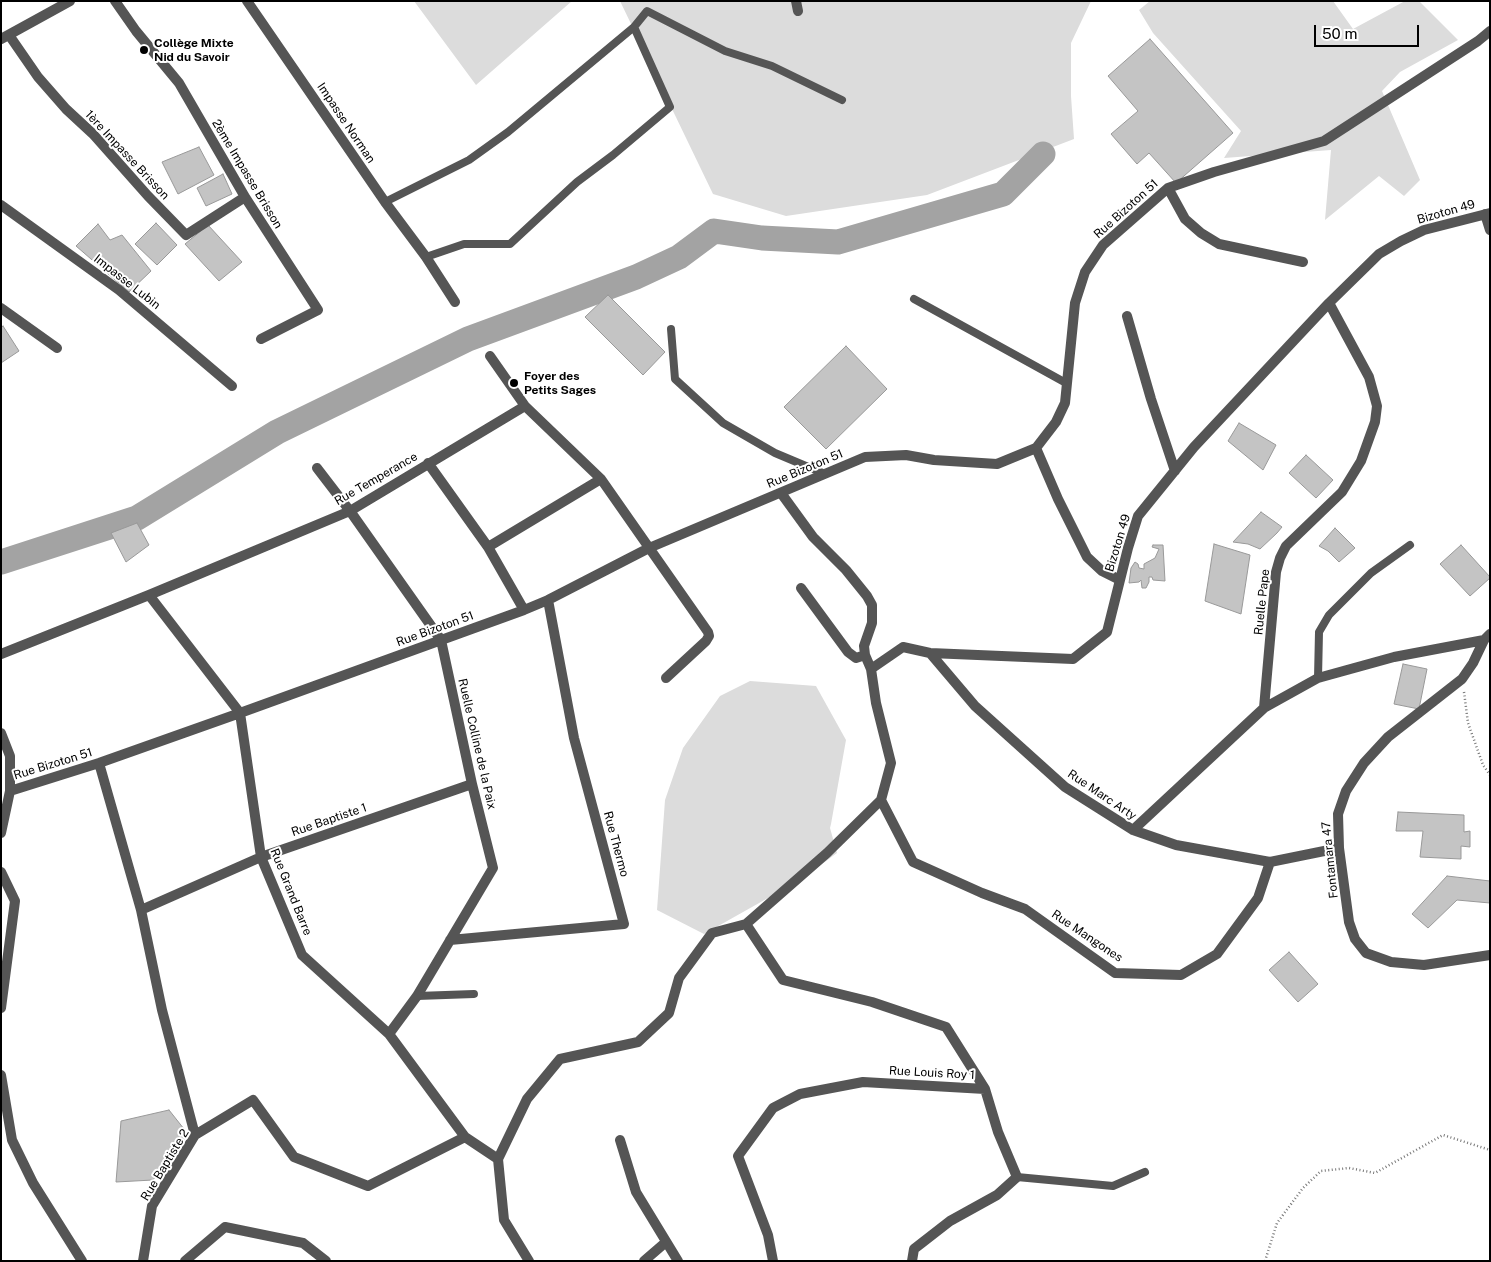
<!DOCTYPE html>
<html>
<head>
<meta charset="utf-8">
<style>
  body { margin:0 }
  #map { position:relative; width:1491px; height:1262px; overflow:hidden; background:#fff; font-family:"Public Sans",sans-serif }
  canvas { display:block }
  .frame { position:absolute; inset:0; border:2px solid #000; pointer-events:none }
  .scale { position:absolute; left:1314px; top:25px; width:105px; height:22px; box-sizing:border-box; border:2px solid #000; border-top:0; padding-left:6px; font-size:15px; line-height:18px; white-space:nowrap; color:#000; -webkit-text-stroke:4px #fff; paint-order:stroke }
</style>
</head>
<body>
<div id="map">
<canvas width="1491" height="1262"></canvas>
<div class="frame"></div>
<div class="scale">50 m</div>
</div>
<script>
const ctx = document.querySelector('canvas').getContext('2d');
ctx.lineJoin = 'round';
function fillPath(path, color) {
  ctx.fillStyle = color;
  ctx.fill(path, 'evenodd');
}
function toPath(rows) {
  const path = new Path2D();
  for (const r of rows) {
    path.moveTo(r[0], r[1]);
    for (let i = 2; i < r.length; i += 2) path.lineTo(r[i], r[i + 1]);
  }
  return path;
}
function stroke(path, color, width, dash) {
  ctx.strokeStyle = color;
  ctx.lineWidth = width;
  ctx.lineCap = dash ? 'butt' : 'round';
  ctx.setLineDash(dash || []);
  ctx.stroke(path);
}
function label(font, color, halo, rows, align = 'center') {
  ctx.font = font + ' "Public Sans",sans-serif';
  ctx.lineWidth = 4;
  ctx.setLineDash([]);
  ctx.textBaseline = 'middle';
  ctx.strokeStyle = halo;
  ctx.fillStyle = color;
  for (const [text, x, y, turn = 0] of rows) {
    ctx.save();
    ctx.translate(x, y);
    ctx.rotate((+turn || 0) * Math.PI / 180);
    ctx.textAlign = isNaN(turn) ? turn : align;
    if (halo) ctx.strokeText(text, 0, 0);
    ctx.fillText(text, 0, 0);
    ctx.restore();
  }
}
fillPath(toPath([
  [414,1,572,1,476,85],
  [620,1,1091,1,1071,43,1071,96,1074,139,927,195,786,216,713,194],
  [1150,1,1333,1,1353,29,1405,1,1419,1,1458,40,1400,72,1382,91,1420,180,1404,196,1379,176,1325,220,1331,150,1224,158,1241,131,1153,33,1139,10],
  [750,681,816,686,846,740,831,824,830,828,837,853,800,880,704,934,657,910,665,800,683,748,720,696]
]), '#dcdcdc');
stroke(toPath([
  [1,562,137,518,277,432,468,339,636,277,679,257,714,231,762,238,838,242,1003,194,1043,154]
]), '#a3a3a3', 25);
const building = toPath([
  [1150,39,1233,133,1176,183,1149,153,1137,164,1111,134,1138,111,1108,76,1150,39],
  [199,147,214,175,178,194,162,162,199,147],
  [223,174,232,194,206,206,197,188,223,174],
  [156,223,177,245,157,265,135,244,156,223],
  [98,224,110,240,122,235,151,271,129,292,76,246,98,224],
  [208,225,242,262,219,281,185,244,208,225],
  [608,295,665,352,643,375,585,317,608,295],
  [3,326,19,351,1,363,1,328,3,326],
  [846,346,887,389,826,449,784,407,846,346],
  [1239,423,1276,445,1263,470,1228,441,1239,423],
  [1306,455,1333,480,1316,498,1289,473,1306,455],
  [1261,512,1282,527,1277,533,1260,549,1248,544,1233,542,1261,512],
  [137,523,149,545,126,562,111,533,137,523],
  [1335,528,1355,548,1339,562,1328,551,1319,546,1335,528],
  [1214,544,1250,555,1241,614,1205,601,1214,544],
  [1153,545,1163,545,1165,581,1153,580,1152,577,1149,577,1149,582,1146,588,1142,588,1141,580,1139,582,1129,583,1131,568,1135,562,1138,564,1139,568,1144,569,1144,564,1155,558,1159,549,1152,547,1153,545],
  [1461,545,1490,577,1490,578,1470,596,1440,564,1461,545],
  [1403,664,1427,669,1419,709,1394,704,1403,664],
  [1398,812,1464,815,1464,832,1470,831,1470,847,1461,846,1461,859,1420,857,1423,831,1396,831,1398,812],
  [1447,876,1490,881,1490,903,1457,900,1428,928,1412,914,1447,876],
  [1289,952,1318,984,1298,1002,1269,970,1289,952],
  [169,1110,188,1134,153,1180,116,1182,121,1121,169,1110]
]);
fillPath(building, '#c4c4c4');
stroke(building, '#999', 1);
stroke(toPath([
  [1464,692,1468,723,1483,765,1490,775],
  [1265,1261,1277,1223,1303,1188,1321,1171,1349,1168,1375,1173,1443,1135,1490,1150]
]), '#777', 2.5, [1, 2.5]);
stroke(toPath([
  [634,27,647,11,725,51,772,66,842,100],
  [385,202,469,160,508,132,634,27,670,107,613,155,577,182,510,244,464,244,426,257],
  [914,299,1066,383],
  [671,329,675,379,723,423,775,453,825,474],
  [1318,678,1319,632,1329,615,1371,573,1410,545],
  [417,996,474,994],
  [1017,1177,1113,1186,1145,1172]
]), '#555', 8);
stroke(toPath([
  [115,1,136,31,179,83,245,197,318,310,261,339],
  [247,1,385,202,426,257,455,302],
  [796,1,798,11],
  [9,35,38,77,66,109,93,134,148,196,186,235,245,197],
  [1,39,70,1],
  [1168,188,1185,219,1201,233,1219,244,1303,262],
  [1,205,119,290,232,386],
  [1485,214,1490,230],
  [1,308,57,348],
  [1127,316,1151,399,1175,471],
  [490,356,525,406],
  [1036,448,1058,499,1087,557,1102,571,1120,580],
  [428,463,488,547,524,610],
  [317,468,350,511,441,640,472,784,493,868,417,996,389,1034],
  [781,493,813,537,846,570,867,596,872,605,872,623,864,646,865,655,871,669],
  [488,547,601,479],
  [801,588,848,652,856,658,865,655],
  [149,595,240,713,261,857,302,955,389,1034,465,1137,498,1159],
  [1490,634,1484,640,1473,663,1462,679,1388,737,1364,763,1346,791,1338,814,1339,848,1349,922,1355,939,1366,953,1391,962,1424,965,1490,955],
  [930,653,975,706,1065,787,1133,830,1176,845,1270,862,1339,848],
  [1,654,149,595,350,511,525,406,601,479,708,632,709,636,706,641,666,678],
  [1264,708,1318,678,1394,657,1484,640],
  [1,733,10,756,10,791],
  [99,763,141,910,162,1010,195,1135],
  [881,800,891,763,876,703,871,669,903,647,930,653,1073,659,1107,632,1128,548,1138,516,1194,447,1329,303,1379,254,1401,241,1424,230,1490,213],
  [881,800,913,862,982,893,1025,909,1115,973,1181,975,1217,954,1258,898,1270,862],
  [1133,830,1264,708,1276,572,1280,558,1286,546,1342,492,1361,461,1375,422,1377,406,1369,377,1329,303],
  [1,833,10,791,99,763,240,713,524,610,548,600,649,548,865,457,906,455,934,460,997,464,1036,448,1056,422,1065,403,1075,303,1085,272,1103,245,1168,188,1214,172,1324,141,1478,41,1490,31],
  [1,872,15,901,1,1008],
  [141,910,261,857,472,784],
  [746,924,783,980,872,1002,946,1027,985,1089,863,1082,800,1094,773,1108,738,1156,768,1235,773,1261],
  [450,940,624,924,574,738,548,600],
  [1,1075,12,1140,33,1183,82,1261],
  [620,1140,636,1192,678,1261],
  [143,1261,152,1206,195,1135,253,1100,294,1157,368,1186,465,1137],
  [185,1261,225,1227,303,1243,326,1261],
  [529,1261,504,1220,498,1159,527,1099,560,1059,638,1042,669,1013,679,978,712,933,746,924,827,853,881,800],
  [644,1261,666,1242],
  [912,1261,914,1249,950,1221,997,1195,1017,1177,998,1132,985,1089]
]), '#555', 10);
for (const [x, y, r, color] of [
  [144,50,5,"#000"],
  [514,383,5,"#000"]
]) {
  const dot = new Path2D();
  dot.arc(x, y, r, 0, 2 * Math.PI);
  ctx.fillStyle = color;
  ctx.fill(dot);
  stroke(dot, '#fff', 2);
}
label('bold 12px', '#000', '#fff', [
  ["Collège Mixte",154,43],
  ["Nid du Savoir",154,57],
  ["Foyer des",524,376],
  ["Petits Sages",524,390]
], 'left');
label('12px', '#000', '#fff', [
  ["Impasse Norman",346,123,56],
  ["1ère Impasse Brisson",127,155,47],
  ["2ème Impasse Brisson",247,174,59],
  ["Rue Bizoton 51",1126,209,-42],
  ["Bizoton 49",1446,212,-16],
  ["Impasse Lubin",127,282,38],
  ["Rue Bizoton 51",805,469,-23],
  ["Rue Temperance",376,479,-30],
  ["Bizoton 49",1118,543,-73],
  ["Ruelle Pape",1262,602,-84],
  ["Rue Bizoton 51",435,629,-20],
  ["Ruelle Colline de la Paix",477,744,77],
  ["Rue Bizoton 51",53,764,-17],
  ["Rue Marc Arty",1102,795,34],
  ["Rue Baptiste 1",329,820,-19],
  ["Rue Thermo",616,844,75],
  ["Fontamara 47",1330,860,-96],
  ["Rue Grand Barre",291,892,68],
  ["Rue Mangones",1087,936,34],
  ["Rue Louis Roy 1",932,1073,3],
  ["Rue Baptiste 2",165,1165,-59]
]);
</script>
</body>
</html>
